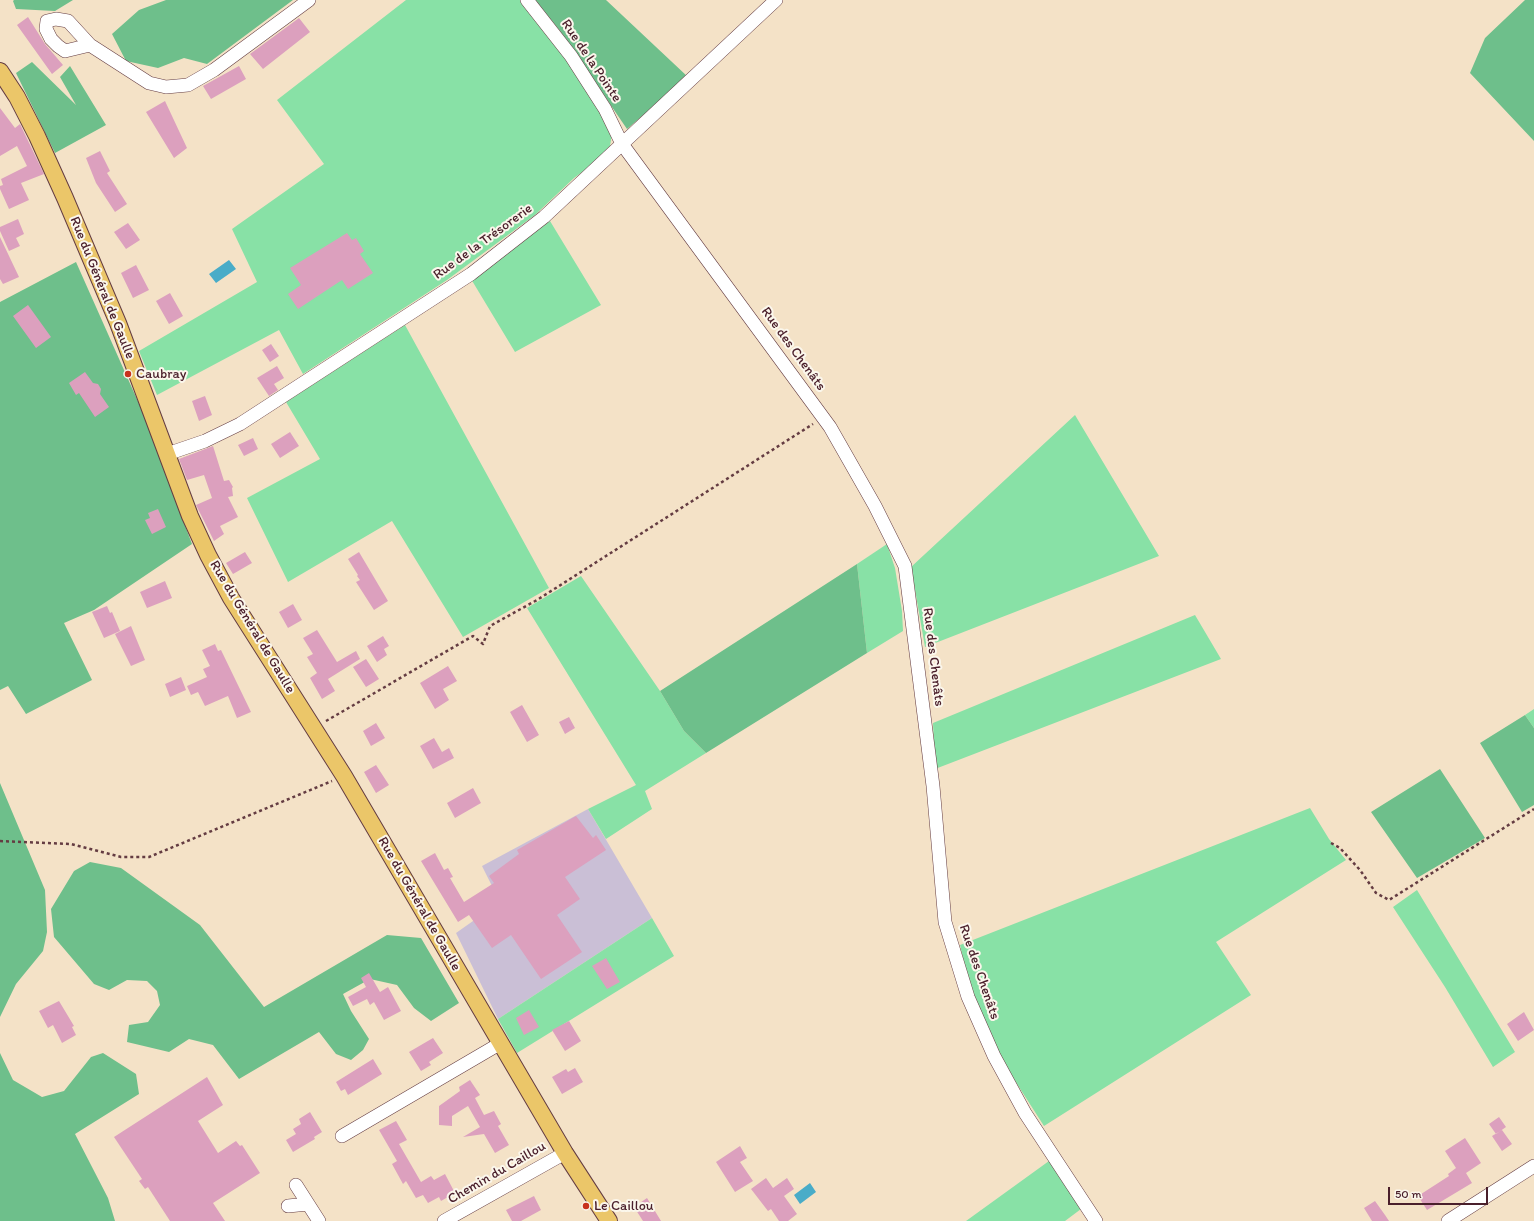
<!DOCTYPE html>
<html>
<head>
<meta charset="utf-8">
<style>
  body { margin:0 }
  #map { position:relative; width:1534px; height:1221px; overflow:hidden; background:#f4e2c7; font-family:Itim,sans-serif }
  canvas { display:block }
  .scale { position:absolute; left:1388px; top:1187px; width:100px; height:18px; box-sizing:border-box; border:2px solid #4a1f2b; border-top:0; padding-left:5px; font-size:12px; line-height:14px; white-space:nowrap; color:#4a1f2b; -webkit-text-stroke:3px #fbf7ec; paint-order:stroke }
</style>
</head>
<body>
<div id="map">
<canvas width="1534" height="1221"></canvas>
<div class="scale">50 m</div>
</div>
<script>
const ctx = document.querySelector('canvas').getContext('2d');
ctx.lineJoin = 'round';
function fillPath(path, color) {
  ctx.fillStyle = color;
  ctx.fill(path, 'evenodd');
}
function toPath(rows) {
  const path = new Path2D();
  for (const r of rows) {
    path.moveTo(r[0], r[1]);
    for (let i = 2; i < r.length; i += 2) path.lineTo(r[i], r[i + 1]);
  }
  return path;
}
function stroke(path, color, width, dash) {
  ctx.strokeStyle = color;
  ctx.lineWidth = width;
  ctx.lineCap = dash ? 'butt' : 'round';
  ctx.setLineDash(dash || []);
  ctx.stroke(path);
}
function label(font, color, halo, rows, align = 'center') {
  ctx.font = font + ' Itim,sans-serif';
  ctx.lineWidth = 4;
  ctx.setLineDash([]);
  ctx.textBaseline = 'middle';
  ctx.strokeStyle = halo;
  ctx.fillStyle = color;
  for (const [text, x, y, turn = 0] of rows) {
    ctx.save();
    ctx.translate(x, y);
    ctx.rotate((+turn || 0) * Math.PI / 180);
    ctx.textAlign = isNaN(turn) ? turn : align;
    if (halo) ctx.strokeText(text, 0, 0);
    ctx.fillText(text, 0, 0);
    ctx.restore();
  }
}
fillPath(toPath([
  [588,809,652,918,498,1019,456,933,500,902,482,866]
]), '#cabfd6');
fillPath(toPath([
  [406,0,520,0,557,43,608,119,612,134,610,146,596,162,574,178,535,215,447,280,303,374,279,330,157,395,139,351,257,282,232,229,324,164,277,100],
  [550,221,601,305,515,352,471,279],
  [405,325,549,588,463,637,392,521,288,582,247,498,320,459,286,402],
  [1075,415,1159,556,925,647,911,567],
  [887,544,895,568,902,611,903,631,867,653,857,564],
  [581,576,660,691,684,731,706,753,645,791,652,809,606,839,588,809,636,785,527,608],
  [1195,615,1221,659,935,769,933,723],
  [1534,709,1534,728,1525,715],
  [1310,808,1329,839,1346,860,1216,942,1251,995,1044,1126,1010,1073,992,1039,969,986,960,945],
  [1417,890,1515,1052,1493,1067,1445,987,1393,907],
  [652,918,674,956,517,1053,498,1019],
  [1049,1161,1081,1209,1065,1221,966,1221]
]), '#88e1a6');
fillPath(toPath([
  [14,0,73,0,55,11,16,9,13,1],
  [166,0,293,0,207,64,184,58,158,68,126,61,112,34,139,10],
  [535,0,606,0,688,77,627,129,560,31],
  [1525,0,1534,0,1534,141,1470,73,1485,38],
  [32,62,76,105,60,77,70,66,106,125,55,153,16,73],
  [76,262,140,406,192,544,94,610,64,623,92,680,26,714,8,686,0,690,0,302],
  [857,564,867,653,706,753,684,731,660,691],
  [1525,715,1534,728,1534,805,1522,812,1480,743],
  [1440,769,1485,838,1417,878,1371,812],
  [0,783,45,890,47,932,43,951,16,984,0,1017],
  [90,862,121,868,200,925,264,1007,387,935,421,938,459,1003,431,1021,414,1008,397,985,370,979,343,994,351,1011,369,1039,363,1050,351,1060,336,1054,319,1032,239,1079,213,1045,189,1039,169,1052,127,1042,129,1025,148,1022,160,1005,157,991,147,981,127,980,109,990,94,984,54,937,51,909,74,871],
  [0,1053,13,1080,42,1097,64,1091,91,1057,103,1053,136,1074,139,1094,75,1134,108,1198,115,1221,0,1221]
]), '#6ebf8b');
fillPath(toPath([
  [229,260,236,269,216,283,209,274],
  [810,1183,816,1192,800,1204,794,1195]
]), '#49acc8');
fillPath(toPath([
  [28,17,45,44,63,65,52,74,17,25],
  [299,18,310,32,263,69,250,54],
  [239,66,246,79,211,99,203,86],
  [165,101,187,148,174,158,146,112],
  [0,108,15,128,20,124,44,174,21,183,29,200,9,209,0,189,0,186,3,185,1,179,27,166,17,146,0,156],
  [100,151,110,171,107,173,127,204,115,212,96,183,86,158],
  [18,219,24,234,16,238,20,246,9,251,0,231,0,227],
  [128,223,140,240,126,249,114,232],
  [347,233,352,240,356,238,364,251,360,254,373,273,348,289,342,280,298,309,288,294,301,285,290,268],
  [0,237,19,277,3,284,0,279],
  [136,265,149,290,133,298,121,273],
  [170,293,183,316,169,324,156,301],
  [28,305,51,337,36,348,13,316],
  [271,344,279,356,270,362,262,350],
  [277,366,284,378,274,384,278,390,269,396,257,378],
  [85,372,93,383,98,384,101,389,100,394,109,407,95,417,79,393,76,395,69,383],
  [205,396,212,415,199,421,192,401],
  [290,432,299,446,280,458,271,444],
  [253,438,258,449,244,456,238,445],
  [213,446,224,481,229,480,233,487,232,488,233,496,228,497,238,517,220,526,224,534,214,541,196,505,212,498,204,475,187,480,179,459],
  [158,509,166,527,152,534,145,520,150,518,148,513],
  [245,552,252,563,233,574,226,563],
  [359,552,388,601,374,610,356,582,360,580,357,576,358,575,348,559],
  [165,581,172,598,147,608,140,592],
  [293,604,302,620,288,628,279,612],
  [107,606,110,613,112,612,120,631,104,638,92,612],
  [131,626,145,660,131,666,115,634],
  [317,630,337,662,356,651,360,659,328,679,335,691,322,699,310,678,317,673,307,657,313,654,303,638],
  [383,636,389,646,384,649,387,655,377,662,367,646],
  [215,644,218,651,221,650,251,712,237,718,228,696,205,706,198,692,191,695,187,686,207,677,203,669,210,666,202,650],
  [366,659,379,679,366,687,353,667],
  [448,666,457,681,443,689,449,700,435,709,420,683],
  [181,677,186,690,170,697,165,684],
  [522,705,539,735,527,742,510,712],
  [569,717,575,728,565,734,559,722],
  [376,723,385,738,371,746,363,731],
  [434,738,442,752,449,748,454,758,433,769,420,746],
  [376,765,389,785,376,793,364,772],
  [473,788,481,803,455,818,447,803],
  [576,816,593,838,596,835,606,850,565,877,580,899,557,915,582,952,541,979,511,935,492,948,469,915,458,922,421,861,435,853,444,870,448,868,453,877,450,878,464,902,494,883,489,876,519,854,517,850],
  [606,958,620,982,607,989,592,966],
  [369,973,380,992,388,987,401,1011,384,1020,374,1002,370,1005,367,999,353,1006,348,997,366,987,361,978],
  [59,1001,74,1026,72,1027,76,1035,62,1043,53,1025,48,1028,39,1011],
  [529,1010,539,1027,524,1035,516,1018],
  [1524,1012,1534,1030,1518,1041,1507,1024],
  [569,1021,581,1041,565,1051,552,1030],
  [433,1038,443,1053,429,1062,431,1065,421,1071,409,1052],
  [373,1059,382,1074,348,1095,345,1089,341,1091,336,1082],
  [575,1068,583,1082,562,1094,552,1077,566,1069,568,1072],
  [207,1077,223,1105,198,1121,218,1153,236,1141,240,1146,242,1145,260,1173,213,1203,225,1221,170,1221,148,1187,145,1189,139,1181,142,1179,114,1137],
  [470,1080,480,1095,475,1098,484,1115,494,1111,501,1124,498,1126,509,1145,495,1153,484,1134,463,1137,480,1127,468,1106,452,1116,452,1126,439,1125,439,1106,460,1091,459,1087],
  [310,1112,322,1132,314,1137,315,1139,293,1152,286,1140,296,1134,293,1129,301,1124,299,1119],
  [1499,1117,1506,1127,1496,1134,1489,1124],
  [396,1121,407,1140,399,1144,421,1182,431,1176,434,1180,445,1174,455,1193,441,1201,439,1197,428,1203,423,1195,416,1198,406,1181,403,1184,392,1164,397,1161,379,1130],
  [1502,1130,1512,1144,1502,1151,1492,1136],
  [1465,1138,1481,1163,1466,1173,1472,1183,1427,1210,1418,1196,1449,1176,1448,1174,1456,1168,1445,1151],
  [740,1146,747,1158,740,1162,753,1181,735,1192,716,1162],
  [766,1178,773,1188,787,1178,794,1189,784,1196,797,1214,788,1221,779,1221,771,1209,768,1211,751,1189],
  [534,1196,541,1210,521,1221,512,1221,506,1210],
  [647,1198,661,1221,643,1221,634,1207],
  [1375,1201,1385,1215,1389,1221,1372,1221,1364,1208]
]), '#dca0be');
const minor = toPath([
  [527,0,571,56,605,109,622,144,830,427,875,506,905,566,933,786,945,922,968,997,994,1056,1025,1113,1096,1221],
  [90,45,65,51,58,46,51,39,46,29,47,21,56,19,68,21,90,45,149,83,166,87,188,85,214,70,309,0],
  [167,454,205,441,240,424,471,274,544,217,776,0],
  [342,1136,501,1043],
  [296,1185,319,1221],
  [288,1206,308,1204],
  [444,1221,565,1153],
  [1448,1221,1534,1166]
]);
const major = toPath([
  [0,71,17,97,37,136,65,198,118,323,190,516,208,555,231,598,344,776,565,1153,609,1221]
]);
stroke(minor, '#643c42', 14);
stroke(major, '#643c42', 18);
stroke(toPath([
  [326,721,473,636,483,644,490,626,537,600,813,424],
  [0,841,71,844,121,857,149,857,332,781],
  [1331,843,1340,848,1360,870,1376,893,1389,900,1534,809]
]), '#643c42', 2.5, [3, 3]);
stroke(minor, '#fff', 13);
stroke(major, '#ebc669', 16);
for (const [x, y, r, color] of [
  [128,374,4,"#c8321e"],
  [586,1206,4,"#c8321e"]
]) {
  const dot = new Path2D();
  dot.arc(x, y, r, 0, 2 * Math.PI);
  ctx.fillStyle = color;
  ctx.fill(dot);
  stroke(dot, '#fbf7ec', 1.5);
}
label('14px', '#4a1f2b', '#fbf7ec', [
  ["Rue de la Pointe",591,61,56],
  ["Rue de la Trésorerie",483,242,-36],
  ["Rue du Général de Gaulle",102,288,68],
  ["Rue des Chenâts",793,349,54],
  ["Rue du Général de Gaulle",252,627,59],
  ["Rue des Chenâts",933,657,83],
  ["Rue du Général de Gaulle",419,904,60],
  ["Rue des Chenâts",979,972,71],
  ["Chemin du Caillou",497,1173,-30]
]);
label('14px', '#4a1f2b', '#fbf7ec', [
  ["Caubray",136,374],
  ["Le Caillou",594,1206]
], 'left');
</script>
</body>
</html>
